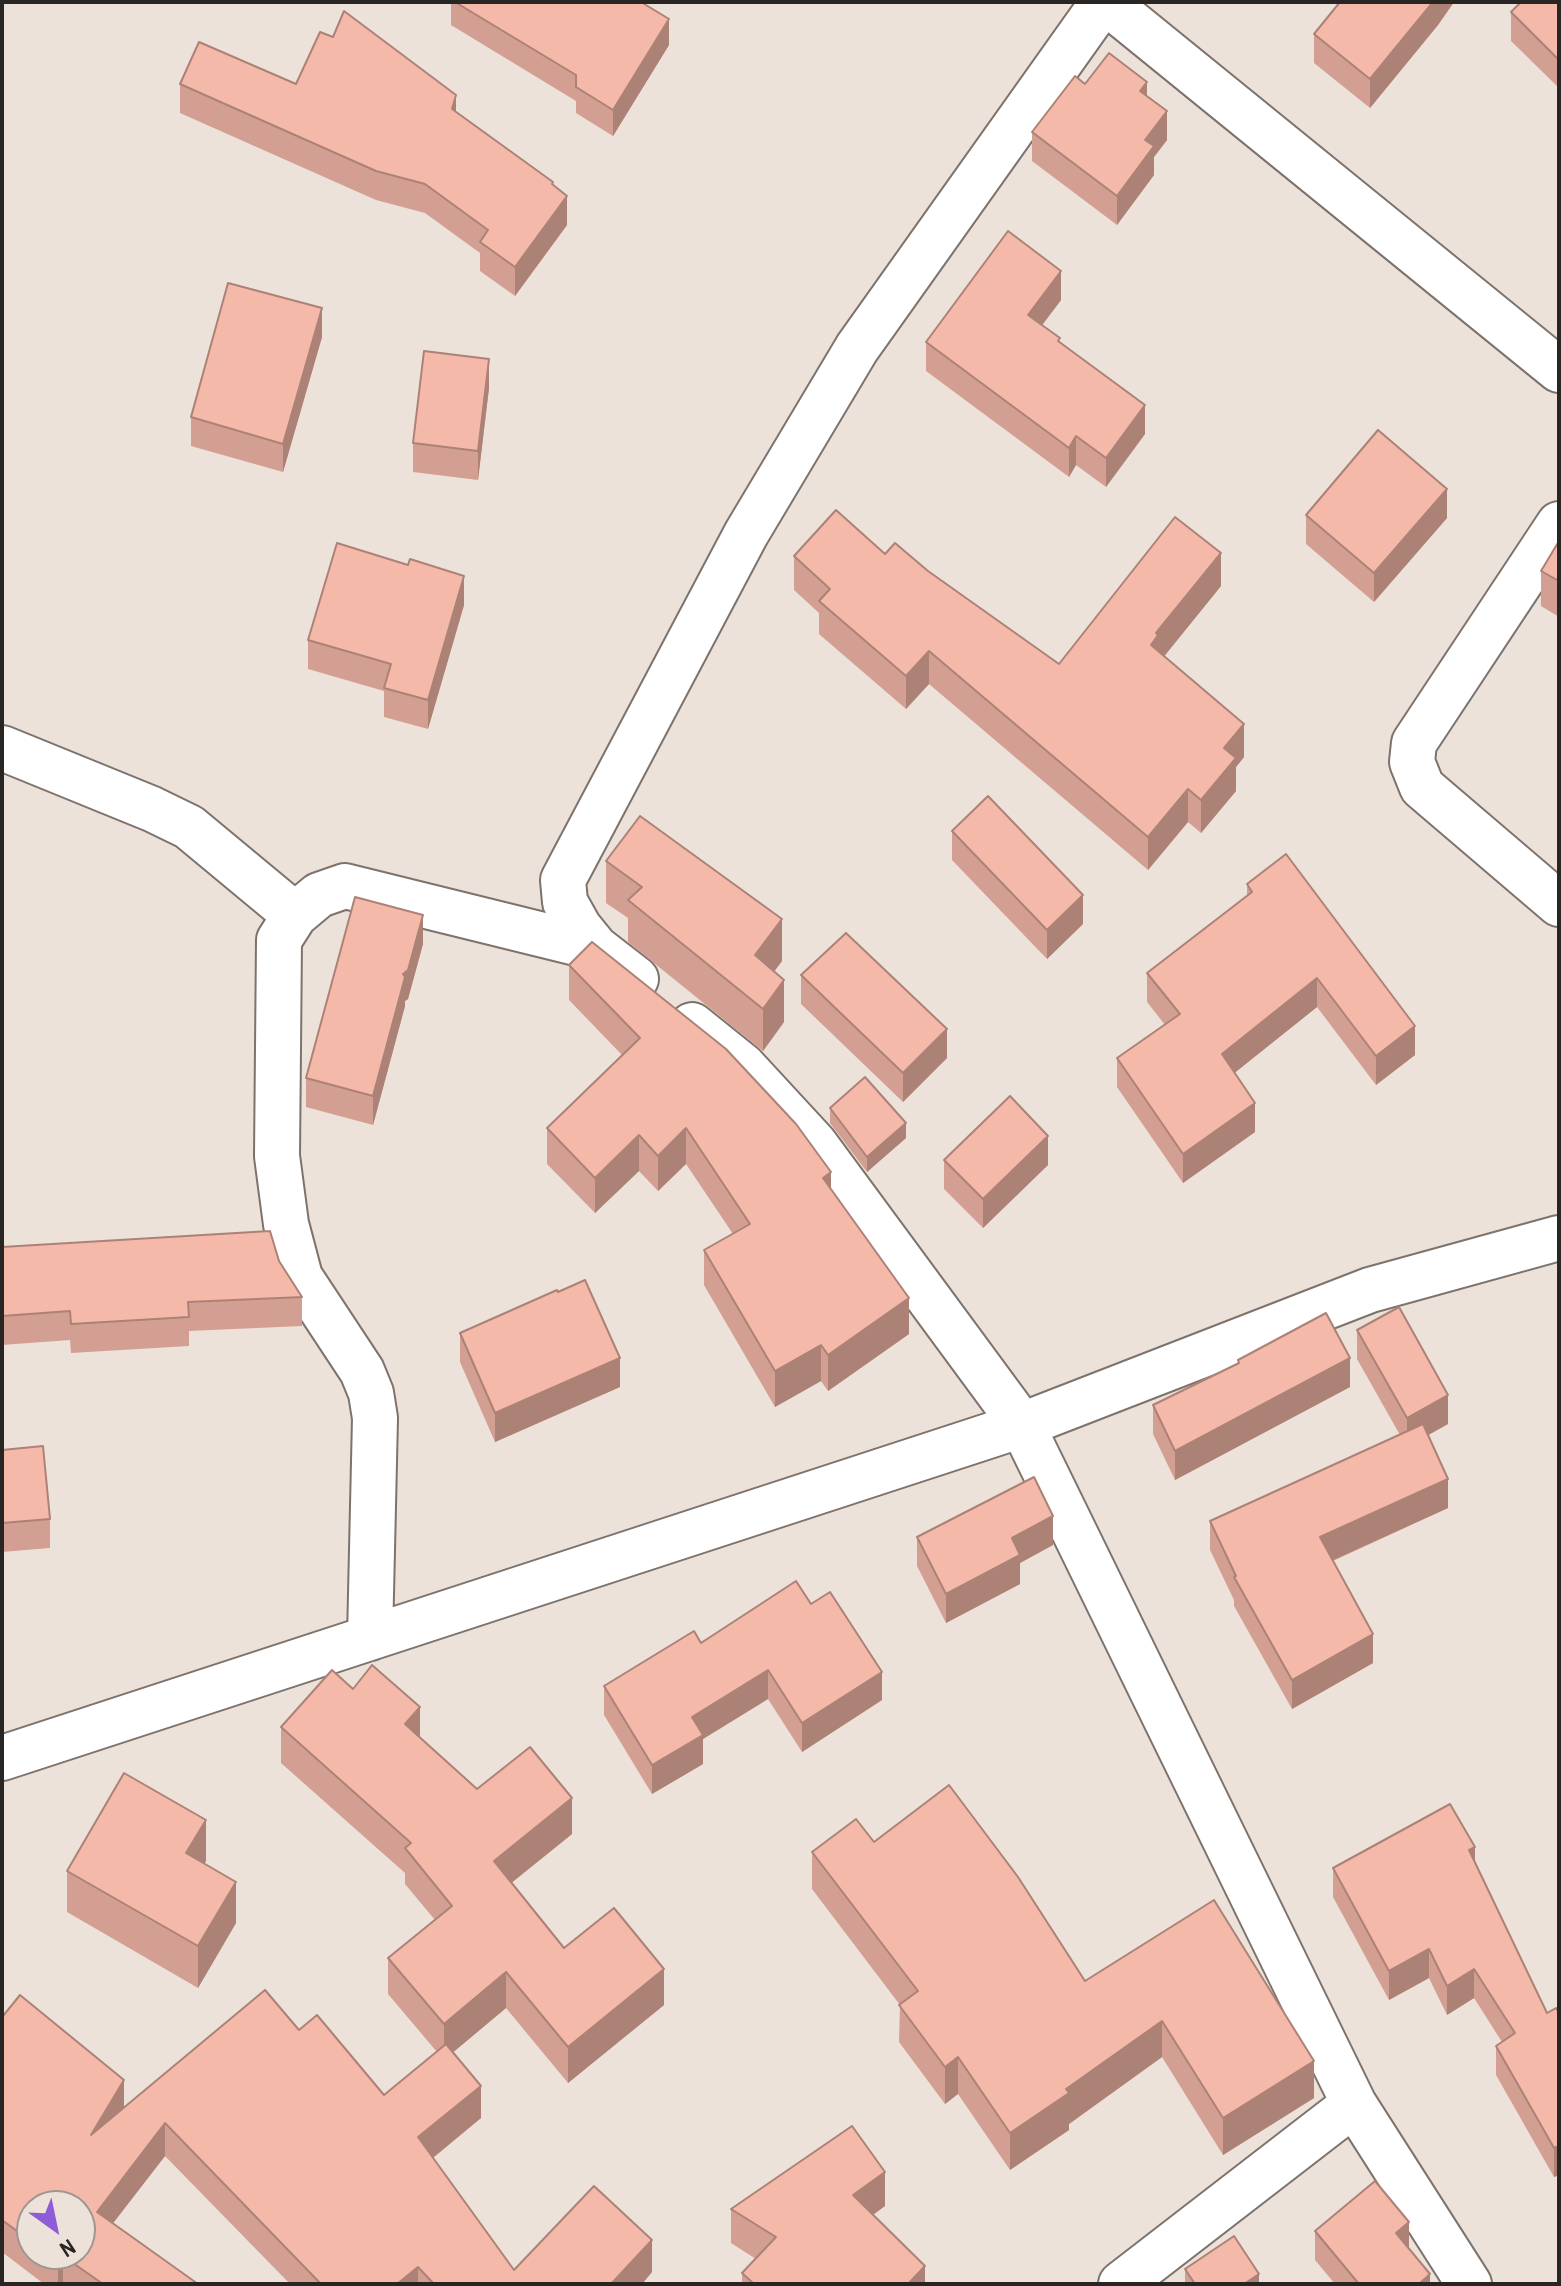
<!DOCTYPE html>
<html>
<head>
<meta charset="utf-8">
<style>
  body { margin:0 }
  #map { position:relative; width:1561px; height:2286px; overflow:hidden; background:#ede2da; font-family:"Archivo Narrow",sans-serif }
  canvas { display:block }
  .frame { position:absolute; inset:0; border:4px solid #292522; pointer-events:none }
  .north { position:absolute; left:16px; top:2190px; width:80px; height:80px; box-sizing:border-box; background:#ede2da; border:2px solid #9f9690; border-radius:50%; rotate:147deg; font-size:22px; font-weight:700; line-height:32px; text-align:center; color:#292522 }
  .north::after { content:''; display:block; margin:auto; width:28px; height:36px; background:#8d5cd6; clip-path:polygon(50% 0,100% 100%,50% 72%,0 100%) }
</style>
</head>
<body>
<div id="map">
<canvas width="1561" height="2286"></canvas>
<div class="frame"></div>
<div class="north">N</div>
</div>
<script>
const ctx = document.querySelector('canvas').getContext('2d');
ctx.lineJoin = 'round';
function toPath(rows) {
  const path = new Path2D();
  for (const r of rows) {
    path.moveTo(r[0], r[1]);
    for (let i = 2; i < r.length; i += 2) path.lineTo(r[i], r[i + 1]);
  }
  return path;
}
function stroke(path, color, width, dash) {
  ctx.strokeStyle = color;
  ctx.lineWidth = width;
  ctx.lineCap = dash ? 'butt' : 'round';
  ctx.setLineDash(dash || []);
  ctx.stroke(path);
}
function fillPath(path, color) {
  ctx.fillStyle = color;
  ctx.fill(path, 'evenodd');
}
const minor = toPath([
  [1106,2,1559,370],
  [1559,524,1414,743,1412,762,1422,787,1559,904],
  [2,748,152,809,189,827,295,915],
  [636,979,596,948,579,927,565,902,563,880,746,534,857,348,1103,2],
  [692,1025,743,1066,815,1144,1022,1425,1354,2104,1469,2284],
  [370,1638,375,1418,371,1393,362,1371,300,1277,286,1224,277,1156,279,940,295,915,319,895,345,886,596,948],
  [2,1758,1022,1425,1370,1290,1559,1238],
  [1121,2284,1354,2104]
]);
stroke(minor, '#7d736c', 48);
stroke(minor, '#fff', 44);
fillPath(toPath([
  [451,2,641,2,669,45,613,136,576,113,576,101,451,25],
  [1340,2,1454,2,1438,25,1370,108,1314,63,1314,34],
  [1559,2,1559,88,1511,41,1511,12],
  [180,84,296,84,456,112,553,185,567,225,515,296,480,271,480,253,425,213,376,200,180,113],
  [1085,84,1147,96,1167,140,1154,157,1154,175,1117,225,1032,161,1032,132],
  [1061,300,1042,325,1060,342,1145,434,1106,487,1076,465,1069,477,926,371,926,342],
  [322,337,283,472,191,446,191,417],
  [489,388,478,480,413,472,413,443],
  [1306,515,1447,518,1374,602,1306,544],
  [1559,541,1559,617,1541,606,1541,571],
  [885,554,928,571,1059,664,1221,586,1164,656,1244,757,1236,767,1236,791,1201,833,1188,822,1148,870,929,684,906,709,819,634,819,613,794,590,794,556],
  [464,605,428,729,384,717,384,691,308,669,308,640],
  [952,831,1083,924,1047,959,952,860],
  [606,861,782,961,774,972,784,1022,763,1051,628,942,628,918,606,903],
  [1247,884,1415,1055,1376,1085,1317,1007,1234,1073,1255,1132,1183,1183,1117,1087,1117,1058,1165,1025,1147,1002,1147,973,1247,896],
  [423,944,408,999,405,1001,405,1006,373,1125,306,1107,306,1078],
  [569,965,831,1189,909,1334,828,1391,821,1381,775,1407,704,1285,704,1250,733,1234,686,1164,658,1191,639,1171,595,1213,547,1164,547,1128,622,1055,569,1000],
  [801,975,947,1058,903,1102,801,1004],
  [830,1108,906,1138,867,1172,830,1123],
  [944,1160,1048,1165,983,1228,944,1189],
  [2,1247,279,1261,302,1297,302,1326,189,1331,189,1346,71,1353,70,1340,2,1345],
  [1357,1330,1448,1424,1428,1435,1448,1508,1333,1561,1373,1663,1292,1709,1234,1606,1234,1600,1210,1550,1210,1521,1400,1435,1357,1359],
  [460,1333,620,1387,495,1442,460,1362],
  [1238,1360,1350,1387,1175,1480,1153,1434,1153,1405,1238,1363],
  [2,1450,50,1519,50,1548,2,1552],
  [917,1537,1053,1545,1020,1563,1020,1584,946,1623,917,1566],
  [811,1604,882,1700,802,1752,768,1699,703,1739,703,1764,652,1794,604,1715,604,1686,701,1643],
  [353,1689,420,1738,477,1789,572,1834,511,1883,564,1948,664,2005,568,2083,506,2008,453,2052,481,2118,433,2158,514,2270,652,2272,642,2284,290,2284,165,2156,113,2223,198,2284,44,2284,2,2252,2,2016,124,2108,299,2030,384,2095,437,2052,388,1994,388,1958,435,1920,405,1884,405,1873,281,1763,281,1727],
  [32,2206,80,2254,32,2254],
  [874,1842,1085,1981,1314,2098,1223,2155,1162,2057,1069,2124,1069,2130,1010,2170,958,2094,945,2104,899,2042,900,2005,812,1889,812,1852],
  [206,1861,204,1864,236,1923,198,1988,67,1912,67,1871],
  [1475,1862,1547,2013,1559,2013,1559,2175,1554,2177,1496,2075,1496,2046,1502,2042,1474,1998,1447,2015,1429,1978,1389,2000,1333,1897,1333,1868],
  [885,2206,873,2215,925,2284,742,2284,742,2273,756,2259,731,2243,731,2209],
  [1315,2231,1430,2284,1335,2284,1315,2260],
  [1185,2269,1259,2284,1185,2284]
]), '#d39f92');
fillPath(toPath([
  [1433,2,1454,2,1438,25,1370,108,1370,79],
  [669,19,669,45,613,136,613,110],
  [1147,82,1147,111,1140,91],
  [456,95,456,124,452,109],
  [1167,111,1167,140,1154,157,1154,175,1117,225,1117,196,1145,140],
  [567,196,567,225,515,296,515,267],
  [1061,271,1061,300,1028,344,1028,315],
  [322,308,322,337,283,472,283,444],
  [489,359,489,388,478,480,478,451],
  [1145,405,1145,434,1106,487,1106,458],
  [1076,436,1076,465,1069,477,1069,448],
  [1447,489,1447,518,1374,602,1374,573],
  [1221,553,1221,586,1158,664,1151,645,1156,633],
  [464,576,464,605,428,729,428,700],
  [929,651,929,684,906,709,906,676],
  [1244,724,1244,757,1236,767,1236,791,1201,833,1201,800,1224,748],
  [1188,789,1188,822,1148,870,1148,837],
  [1083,895,1083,924,1047,959,1047,930],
  [423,915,423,944,408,999,405,1001,405,1006,373,1125,373,1096,403,974],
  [782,919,782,961,755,996,755,955],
  [1317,978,1317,1007,1222,1083,1222,1054],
  [784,980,784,1022,763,1051,763,1009],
  [1415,1026,1415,1055,1376,1085,1376,1056],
  [947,1029,947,1058,903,1102,903,1073],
  [1255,1103,1255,1132,1183,1183,1183,1154],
  [906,1123,906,1138,867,1172,867,1157],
  [686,1128,686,1164,658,1191,658,1156],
  [639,1135,639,1171,595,1213,595,1178],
  [1048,1136,1048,1165,983,1228,983,1199],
  [831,1172,831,1208,823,1178],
  [909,1298,909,1334,828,1391,828,1355],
  [821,1345,821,1381,775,1407,775,1371],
  [620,1358,620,1387,495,1442,495,1413],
  [1350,1358,1350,1387,1175,1480,1175,1451],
  [1448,1395,1448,1424,1407,1447,1407,1418],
  [1448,1479,1448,1508,1320,1566,1320,1537],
  [1053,1516,1053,1545,1020,1563,1020,1584,946,1623,946,1594,1012,1538],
  [1373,1634,1373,1663,1292,1709,1292,1680],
  [768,1670,768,1699,703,1739,703,1764,652,1794,652,1765,692,1717],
  [882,1672,882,1700,802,1752,802,1723],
  [420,1707,420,1743,405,1724],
  [572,1798,572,1834,494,1897,494,1861],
  [206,1820,206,1861,186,1895,186,1853],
  [1475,1847,1475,1876,1469,1850],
  [236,1882,236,1923,198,1988,198,1946],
  [1429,1949,1429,1978,1389,2000,1389,1971],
  [664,1969,664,2005,568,2083,568,2047],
  [1474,1969,1474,1998,1447,2015,1447,1986],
  [506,1972,506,2008,444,2060,444,2024],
  [1162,2021,1162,2057,1069,2124,1069,2130,1010,2170,1010,2133,1066,2089],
  [958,2057,958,2094,945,2104,945,2067],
  [1314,2061,1314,2098,1223,2155,1223,2118],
  [124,2080,124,2112,91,2135],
  [481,2086,481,2118,418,2170,418,2137],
  [165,2123,165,2156,97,2244,97,2212],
  [1559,2146,1559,2175,1554,2177,1554,2148],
  [885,2172,885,2206,853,2229,853,2195],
  [1409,2222,1409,2251,1396,2233],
  [652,2240,652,2272,642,2284,611,2284],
  [63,2256,63,2284,58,2284,58,2262],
  [925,2266,925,2284,908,2284],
  [418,2267,418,2284,397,2284],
  [1259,2274,1259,2284,1244,2284],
  [1430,2274,1430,2284,1419,2284]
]), '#ac8277');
const building = toPath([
  [455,2,641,2,669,19,613,110,576,87,576,75,455,2],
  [1340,2,1433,2,1370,79,1314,34,1340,2],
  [1521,2,1559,2,1559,60,1511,12,1521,2],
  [344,11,456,95,452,109,553,182,552,184,567,196,515,267,480,242,488,230,425,184,376,171,180,84,199,42,296,84,320,32,333,37,344,11],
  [1109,53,1147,82,1140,91,1167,111,1145,140,1154,146,1117,196,1032,132,1075,76,1085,84,1109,53],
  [1008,231,1061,271,1028,315,1060,338,1058,341,1145,405,1106,458,1076,436,1069,448,926,342,1008,231],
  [228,283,322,308,283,444,191,417,228,283],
  [424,351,489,359,478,451,413,443,424,351],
  [1378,430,1447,489,1374,573,1306,515,1378,430],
  [836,510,885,554,895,543,928,571,1059,664,1175,517,1221,553,1156,633,1158,635,1151,645,1244,724,1224,748,1236,758,1201,800,1188,789,1148,837,929,651,906,676,819,601,830,589,794,556,836,510],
  [1559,541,1559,581,1541,571,1559,541],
  [337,543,408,565,410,559,464,576,428,700,384,688,391,664,308,640,337,543],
  [988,796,1083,895,1047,930,952,831,988,796],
  [640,816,782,919,755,955,784,980,763,1009,628,900,642,887,606,861,640,816],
  [1286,854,1415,1026,1376,1056,1317,978,1222,1054,1255,1103,1183,1154,1117,1058,1180,1014,1147,973,1252,892,1247,884,1286,854],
  [355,897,423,915,408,970,403,974,405,977,373,1096,306,1078,355,897],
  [846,933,947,1029,903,1073,801,975,846,933],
  [592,942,726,1049,796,1124,831,1172,823,1178,909,1298,828,1355,821,1345,775,1371,704,1250,750,1224,686,1128,658,1156,639,1135,595,1178,547,1128,640,1038,569,965,592,942],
  [865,1077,906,1123,867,1157,830,1108,865,1077],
  [1010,1096,1048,1136,983,1199,944,1160,1010,1096],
  [270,1231,279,1261,302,1297,188,1302,189,1317,71,1324,70,1311,2,1316,2,1247,270,1231],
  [585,1280,620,1358,495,1413,460,1333,557,1290,558,1292,585,1280],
  [1399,1307,1448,1395,1407,1418,1357,1330,1399,1307],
  [1326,1313,1350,1358,1175,1451,1153,1405,1239,1363,1238,1360,1326,1313],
  [1423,1424,1448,1479,1320,1537,1373,1634,1292,1680,1234,1577,1236,1576,1210,1521,1423,1424],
  [43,1446,50,1519,2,1523,2,1450,43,1446],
  [1034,1477,1053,1516,1012,1538,1020,1555,946,1594,917,1537,1034,1477],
  [796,1581,811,1604,830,1592,882,1672,802,1723,768,1670,692,1717,703,1735,652,1765,604,1686,694,1631,701,1643,796,1581],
  [372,1665,420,1707,405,1724,477,1789,530,1747,572,1798,494,1861,564,1948,614,1908,664,1969,568,2047,506,1972,444,2024,388,1958,452,1906,405,1848,411,1843,281,1727,332,1670,353,1689,372,1665],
  [124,1773,206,1820,186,1853,236,1882,198,1946,67,1871,124,1773],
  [949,1785,1018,1877,1085,1981,1214,1900,1314,2061,1223,2118,1162,2021,1066,2089,1069,2093,1010,2133,958,2057,945,2067,899,2005,918,1991,812,1852,856,1819,874,1842,949,1785],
  [1450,1804,1475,1847,1469,1850,1547,2013,1556,2008,1559,2013,1559,2146,1554,2148,1496,2046,1515,2033,1474,1969,1447,1986,1429,1949,1389,1971,1333,1868,1450,1804],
  [265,1990,299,2030,317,2015,384,2095,446,2044,481,2086,418,2137,514,2270,594,2186,652,2240,611,2284,434,2284,418,2267,397,2284,321,2284,165,2123,97,2212,198,2284,103,2284,63,2256,58,2262,47,2254,80,2254,80,2206,32,2206,32,2242,2,2220,2,2016,3,2016,20,1995,124,2080,91,2135,265,1990],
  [852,2126,885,2172,853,2195,925,2266,908,2284,754,2284,742,2273,776,2237,731,2209,852,2126],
  [1375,2181,1409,2222,1396,2233,1430,2274,1419,2284,1359,2284,1315,2231,1375,2181],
  [1234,2236,1259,2274,1244,2284,1195,2284,1185,2269,1234,2236]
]);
fillPath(building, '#f5b9aa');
stroke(building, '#ac8277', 2);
</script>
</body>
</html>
